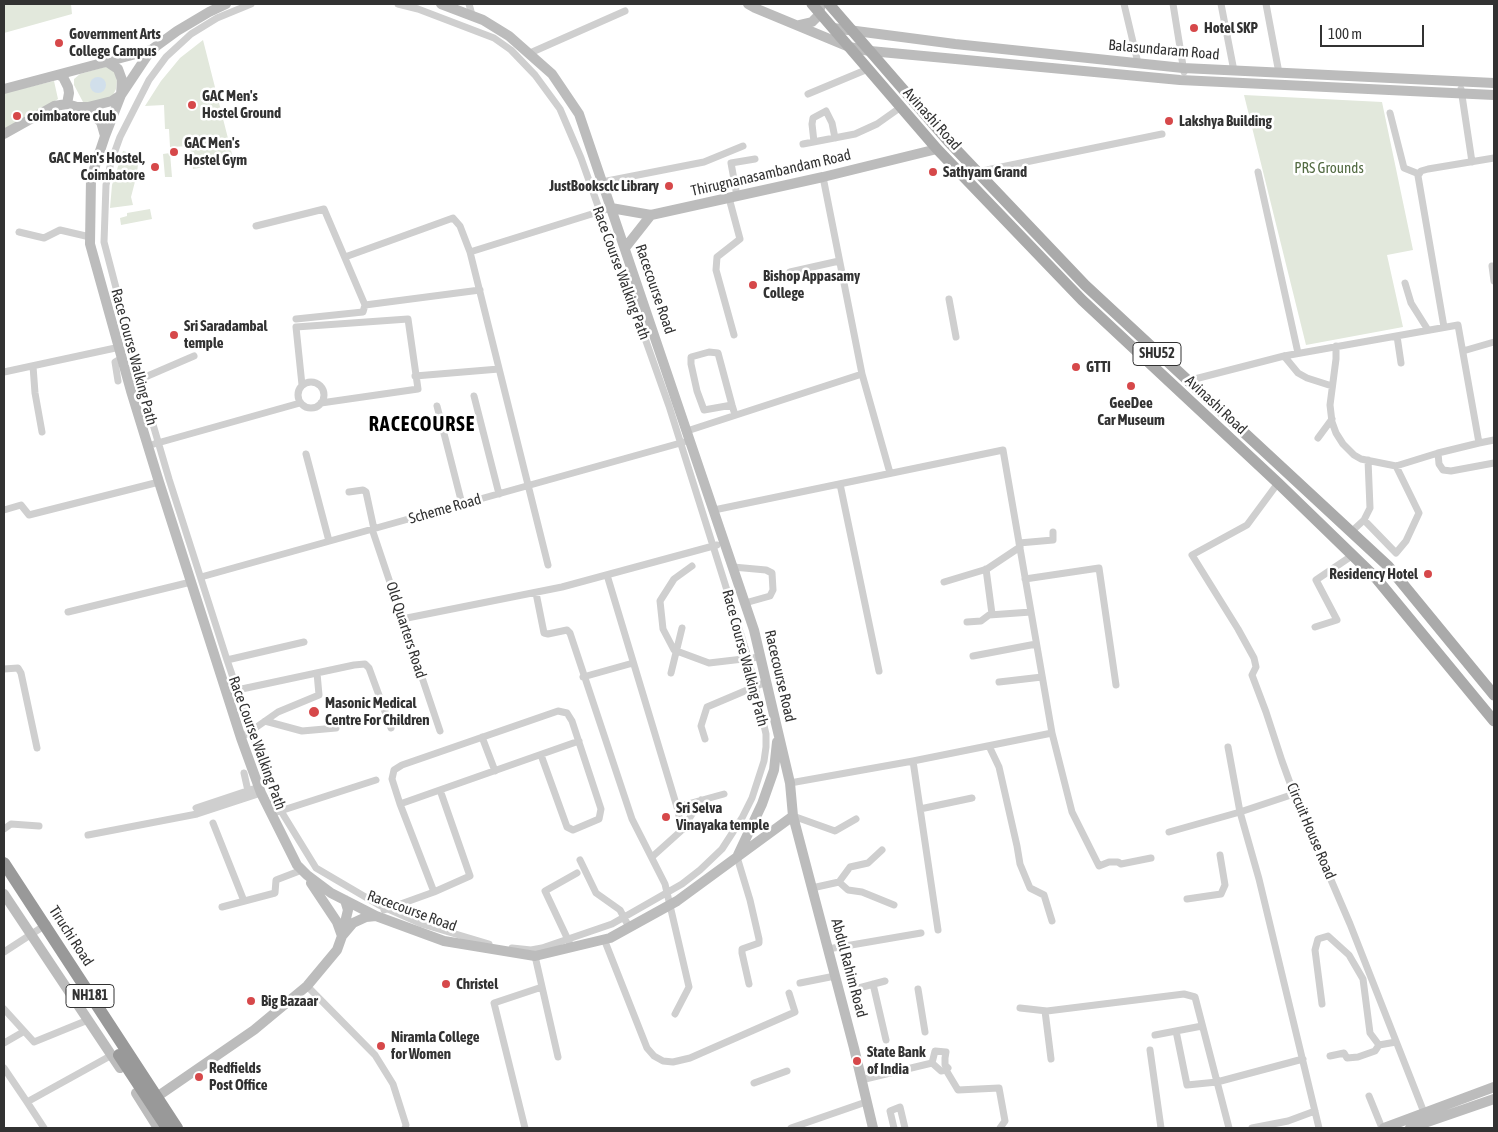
<!DOCTYPE html>
<html>
<head>
<meta charset="utf-8">
<style>
  body { margin:0 }
  #map { position:relative; width:1498px; height:1132px; overflow:hidden; background:#fff; font-family:"Asap Condensed",sans-serif }
  canvas { display:block }
  .frame { position:absolute; inset:0; border:5px solid #323232; pointer-events:none }
  .scale { position:absolute; left:1320px; top:25px; width:104px; height:22px; box-sizing:border-box; border:2px solid #323232; border-top:0; padding-left:6px; font-size:15px; line-height:18px; white-space:nowrap; color:#323232; -webkit-text-stroke:4px #fff; paint-order:stroke }
</style>
</head>
<body>
<div id="map">
<canvas width="1498" height="1132"></canvas>
<div class="frame"></div>
<div class="scale">100 m</div>
</div>
<script>
const ctx = document.querySelector('canvas').getContext('2d');
ctx.lineJoin = 'round';
function fillPath(path, color) {
  ctx.fillStyle = color;
  ctx.fill(path, 'evenodd');
}
function toPath(rows) {
  const path = new Path2D();
  for (const r of rows) {
    if (r.length === 3) {
      path.moveTo(r[0] + r[2], r[1]);
      path.arc(r[0], r[1], r[2], 0, 2 * Math.PI);
      continue;
    }
    path.moveTo(r[0], r[1]);
    for (let i = 2; i < r.length; i += 2) path.lineTo(r[i], r[i + 1]);
  }
  return path;
}
function stroke(path, color, width, dash) {
  ctx.strokeStyle = color;
  ctx.lineWidth = width;
  ctx.lineCap = dash ? 'butt' : 'round';
  ctx.setLineDash(dash || []);
  ctx.stroke(path);
}
function label(font, color, halo, rows, align = 'center') {
  ctx.font = font + ' "Asap Condensed",sans-serif';
  ctx.lineWidth = 5;
  ctx.setLineDash([]);
  ctx.textBaseline = 'middle';
  ctx.strokeStyle = halo;
  ctx.fillStyle = color;
  for (const [text, x, y, turn = 0] of rows) {
    ctx.save();
    ctx.translate(x, y);
    ctx.rotate((+turn || 0) * Math.PI / 180);
    ctx.textAlign = isNaN(turn) ? turn : align;
    if (halo) ctx.strokeText(text, 0, 0);
    ctx.fillText(text, 0, 0);
    ctx.restore();
  }
}
fillPath(toPath([
  [4,4,71,4,72,14,4,33],
  [203,40,234,162,193,169,190,146,170,147,169,129,165,129,164,105,145,106,161,81,180,58],
  [108,66,114,69,117,81,116,89,113,95,109,98,86,103,83,102,74,85,74,79,80,74],
  [54,81,58,99,4,134,4,93],
  [1244,95,1382,102,1413,250,1387,255,1403,327,1306,345],
  [123,151,136,155,138,163,137,174,131,197,133,205,110,208,112,185],
  [170,153,172,177,165,177,163,154],
  [150,209,152,219,121,225,120,218,127,216,127,213]
]), '#e2e8dc');
fillPath(toPath([
  [98,85,8]
]), '#d1dfeb');
stroke(toPath([
  [251,4,217,18,191,34,166,57,149,80,120,137,111,162,106,185,104,242,142,387,169,479,227,660,266,774,281,811,316,868,379,905,422,924,489,944],
  [398,4,418,9,494,38,511,50,535,75,560,109,581,158,669,406,748,657,766,734,766,747,764,761,752,798,742,818,722,849,700,870,682,884,612,924,542,948,531,950,512,948],
  [469,4,472,15],
  [1124,4,1138,63],
  [1173,4,1184,72],
  [1221,4,1234,71],
  [1266,4,1279,73],
  [530,53,625,11],
  [1461,89,1472,162],
  [808,94,868,69],
  [1390,113,1404,168,1419,174],
  [814,142,812,124,813,118,826,111,832,123,835,138],
  [803,144,855,134,877,124,901,107],
  [977,172,1162,134],
  [1258,172,1298,353],
  [823,177,862,374,890,473],
  [602,182,704,162,743,146],
  [737,196,731,163,755,159],
  [729,198,740,239,717,257,716,270,734,335],
  [256,226,324,209,365,305,363,312,296,319],
  [19,232,44,238,60,230,90,237],
  [345,257,453,218,460,226,470,252],
  [1492,266,1494,281],
  [790,272,839,261],
  [1405,283,1411,303,1428,330],
  [949,299,956,337],
  [365,305,480,290],
  [1444,327,1418,176,1421,171,1428,169,1494,158],
  [1397,336,1401,363],
  [1336,346,1336,359,1330,405,1332,422,1336,433,1343,444,1354,455,1361,459,1396,466,1438,453,1479,443],
  [1463,351,1494,342],
  [1284,356,1298,373,1307,378,1332,386],
  [33,366,35,393,42,432],
  [4,372,120,347],
  [415,376,499,369],
  [118,381,115,362,122,358],
  [136,381,194,356],
  [1187,381,1284,356,1458,325,1479,443,1494,440],
  [311,395,13],
  [302,385,296,327,408,319,418,389,321,403],
  [474,396,499,494],
  [732,405,704,410,697,391,691,364,691,357,709,352,718,353,732,405,735,415],
  [437,406,462,504],
  [687,431,862,374],
  [1318,438,1332,419],
  [154,444,300,403],
  [1438,453,1439,464,1443,470,1451,471,1494,463],
  [306,454,329,541],
  [1278,483,1247,525,1192,555,1238,629,1254,658,1256,667,1252,675,1266,712,1282,761,1294,794,1350,924,1425,1115],
  [840,484,879,671],
  [349,492,363,490,366,492,374,529],
  [4,510,21,505,29,515,159,482],
  [714,510,1003,450,1052,733,1072,812,1099,866,1109,862,1118,862,1121,864,1151,858],
  [1364,520,1396,553,1406,541,1419,513,1396,466],
  [372,529,440,731],
  [1351,532,1364,520,1370,508,1368,460],
  [1019,543,1053,540,1053,532],
  [548,565,470,252,611,208],
  [692,566,674,579,660,601,663,629,674,650,709,663,760,657],
  [733,567,766,570,772,573,773,590,770,596,745,603],
  [986,569,992,614],
  [607,575,677,807,682,830],
  [201,577,684,442],
  [1025,579,1099,568,1116,685],
  [944,582,987,569,1020,547],
  [536,593,544,633,548,634,567,630,570,633,632,819,665,884,689,987,675,1014],
  [68,612,191,582],
  [402,619,562,587,717,545],
  [967,622,981,621,989,615,1031,612],
  [1315,627,1337,620,1316,580,1353,555],
  [973,656,1036,644],
  [227,660,304,642],
  [4,669,18,668,21,673,37,748],
  [671,673,682,628],
  [583,677,633,663],
  [999,682,1042,677],
  [237,690,354,665,365,664,369,668,391,728],
  [265,721,302,731,336,728],
  [482,737,495,771],
  [241,738,278,712,319,695,317,673],
  [705,739,701,726,707,707,766,682],
  [989,746,999,767,1017,846,1020,864,1030,888,1044,895,1052,921],
  [1228,747,1240,812,1294,794],
  [913,761,938,930],
  [244,773,248,791],
  [790,783,913,761,1052,733],
  [400,804,579,741],
  [677,807,724,794],
  [196,808,259,787],
  [920,809,972,798],
  [277,812,376,780],
  [793,816,835,831,856,819],
  [213,823,244,901],
  [4,829,11,824,39,826],
  [1169,832,1240,812,1259,879,1319,1128],
  [88,835,197,814,261,793],
  [882,850,868,863,850,867,839,882,848,890,862,892,894,905],
  [652,857,682,830,701,800],
  [737,857,750,900,759,939,759,943,742,949,742,953,749,984],
  [580,860,596,893,620,910,629,927],
  [812,888,839,882],
  [434,892,400,804,392,779,394,770,402,765,558,711,567,713,572,721,601,809,599,819,573,830,567,827,541,755],
  [1187,899,1221,894,1225,885,1220,855],
  [222,907,275,893,276,880,302,870],
  [384,910,434,892,470,876,440,790],
  [604,939,647,1048,654,1056,663,1061,673,1062,690,1058,795,1012,789,993],
  [570,944,545,891,577,873],
  [828,949,921,933],
  [4,952,47,924],
  [535,956,558,1057],
  [800,983,835,976],
  [873,984,886,1040],
  [307,986,375,1055,393,1084,406,1125,405,1128],
  [855,989,885,981],
  [918,989,925,1032],
  [1322,1004,1315,950,1318,939,1328,936,1349,955,1363,979,1370,1033,1379,1045,1375,1051,1358,1057,1347,1058,1344,1053,1330,1056],
  [1020,1008,1047,1011,1184,994,1195,997,1229,1128],
  [4,1009,34,1042,88,1020],
  [1045,1011,1051,1059],
  [1176,1031,1187,1085,1217,1082,1303,1059],
  [1155,1035,1202,1026],
  [4,1043,23,1032],
  [1379,1045,1396,1042],
  [1150,1050,1161,1128],
  [4,1068,27,1102,112,1055],
  [946,1070,958,1090,999,1088,1005,1121,1000,1128],
  [861,1080,932,1063,935,1051,946,1052,945,1058,945,1065,948,1068,946,1070,941,1071,932,1063],
  [754,1083,787,1071],
  [1369,1096,1382,1128],
  [27,1102,44,1128],
  [525,1128,494,1003,542,987],
  [791,1128,866,1102],
  [894,1128,890,1111,900,1107,905,1128],
  [1252,1128,1288,1121,1315,1111]
]), '#cfcfcf', 7);
stroke(toPath([
  [226,4,209,12,177,31,151,50,121,95,105,136,91,178,90,244,131,391,159,482,241,738,261,793,297,865,307,875,331,893,376,916,444,941,535,956,610,938,677,901,793,816],
  [441,4,483,20,509,36,552,74,579,114,754,630,790,783,793,816,854,1048,873,1128],
  [748,4,755,8,849,47,870,51,1180,80,1494,95],
  [799,25,812,22,818,16,821,4],
  [833,28,955,44,1183,68,1494,83],
  [59,75,63,77,68,87,69,93,67,104],
  [4,89,151,50],
  [81,108,91,113,101,122,105,136],
  [4,134,54,106,67,104,77,107,88,107,112,101,121,95,122,80,118,69,106,61],
  [611,208,651,215],
  [625,248,651,215,823,177,937,149],
  [738,855,762,804,774,770,777,742],
  [311,883,337,922,342,936],
  [4,894,120,1068],
  [342,935,348,910,345,900],
  [136,1093,158,1128],
  [161,1094,254,1030,307,986,337,950,342,936,353,923,366,917,376,916],
  [1384,1128,1494,1087],
  [1410,1128,1494,1099]
]), '#bcbcbc', 10);
stroke(toPath([
  [812,4,937,149,1082,300,1278,483,1376,578,1494,721],
  [829,4,948,141,1085,285,1388,566,1494,695]
]), '#aaa', 11);
stroke(toPath([
  [4,863,177,1128],
  [119,1055,167,1128]
]), '#999', 12);
for (const [x, y, r, color] of [
  [1194,28,5,"#d6484a"],
  [59,43,5,"#d6484a"],
  [192,105,5,"#d6484a"],
  [17,116,5,"#d6484a"],
  [1169,121,5,"#d6484a"],
  [174,152,5,"#d6484a"],
  [155,167,5,"#d6484a"],
  [933,172,5,"#d6484a"],
  [669,186,5,"#d6484a"],
  [753,285,5,"#d6484a"],
  [174,335,5,"#d6484a"],
  [1076,367,5,"#d6484a"],
  [1131,386,5,"#d6484a"],
  [1428,574,5,"#d6484a"],
  [314,712,6,"#d6484a"],
  [666,817,5,"#d6484a"],
  [446,984,5,"#d6484a"],
  [251,1001,5,"#d6484a"],
  [381,1046,5,"#d6484a"],
  [857,1061,5,"#d6484a"],
  [199,1077,5,"#d6484a"]
]) {
  const dot = new Path2D();
  dot.arc(x, y, r, 0, 2 * Math.PI);
  ctx.fillStyle = color;
  ctx.fill(dot);
  stroke(dot, '#fff', 2);
}
for (const [x, y, w] of [
  [1157,354,48],
  [90,996,48]
]) {
  const box = new Path2D();
  box.roundRect(x - w / 2, y - 11.5, w, 23, 4);
  ctx.fillStyle = '#fff';
  ctx.fill(box);
  stroke(box, '#323232', 1);
}
label('bold 14px', '#323232', null, [
  ["SHU52",1157,354],
  ["NH181",90,996]
]);
label('bold 15px', '#323232', '#fff', [
  ["Hotel SKP",1204,28],
  ["Government Arts",69,34],
  ["College Campus",69,51],
  ["GAC Men's",202,96],
  ["Hostel Ground",202,113],
  ["coimbatore club",27,116],
  ["Lakshya Building",1179,121],
  ["GAC Men's",184,143],
  ["Hostel Gym",184,160],
  ["GAC Men's Hostel,",145,158,"right"],
  ["Coimbatore",145,175,"right"],
  ["Sathyam Grand",943,172],
  ["JustBooksclc Library",659,186,"right"],
  ["Bishop Appasamy",763,276],
  ["College",763,293],
  ["Sri Saradambal",184,326],
  ["temple",184,343],
  ["GTTI",1086,367],
  ["GeeDee",1131,403,"center"],
  ["Car Museum",1131,420,"center"],
  ["Residency Hotel",1418,574,"right"],
  ["Masonic Medical",325,703],
  ["Centre For Children",325,720],
  ["Sri Selva",676,808],
  ["Vinayaka temple",676,825],
  ["Christel",456,984],
  ["Big Bazaar",261,1001],
  ["Niramla College",391,1037],
  ["for Women",391,1054],
  ["State Bank",867,1052],
  ["of India",867,1069],
  ["Redfields",209,1068],
  ["Post Office",209,1085]
], 'left');
label('15px', '#323232', '#fff', [
  ["Balasundaram Road",1164,50,5],
  ["Avinashi Road",932,119,48],
  ["Thirugnanasambandam Road",771,173,-13],
  ["Race Course Walking Path",621,273,70],
  ["Racecourse Road",655,289,71],
  ["Race Course Walking Path",134,357,75],
  ["Avinashi Road",1216,405,43],
  ["Scheme Road",445,509,-16],
  ["Old Quarters Road",406,630,72],
  ["Race Course Walking Path",745,658,75],
  ["Racecourse Road",780,676,77],
  ["Race Course Walking Path",257,743,70],
  ["Circuit House Road",1311,831,67],
  ["Racecourse Road",412,911,20],
  ["Tiruchi Road",71,936,57],
  ["Abdul Rahim Road",849,968,75]
]);
label('15px', '#536b43', '#fff', [
  ["PRS Grounds",1329,168]
]);
ctx.letterSpacing = '1px';
label('bold 20px', '#000', '#fff', [
  ["RACECOURSE",422,425]
]);
ctx.letterSpacing = '0px';
</script>
</body>
</html>
